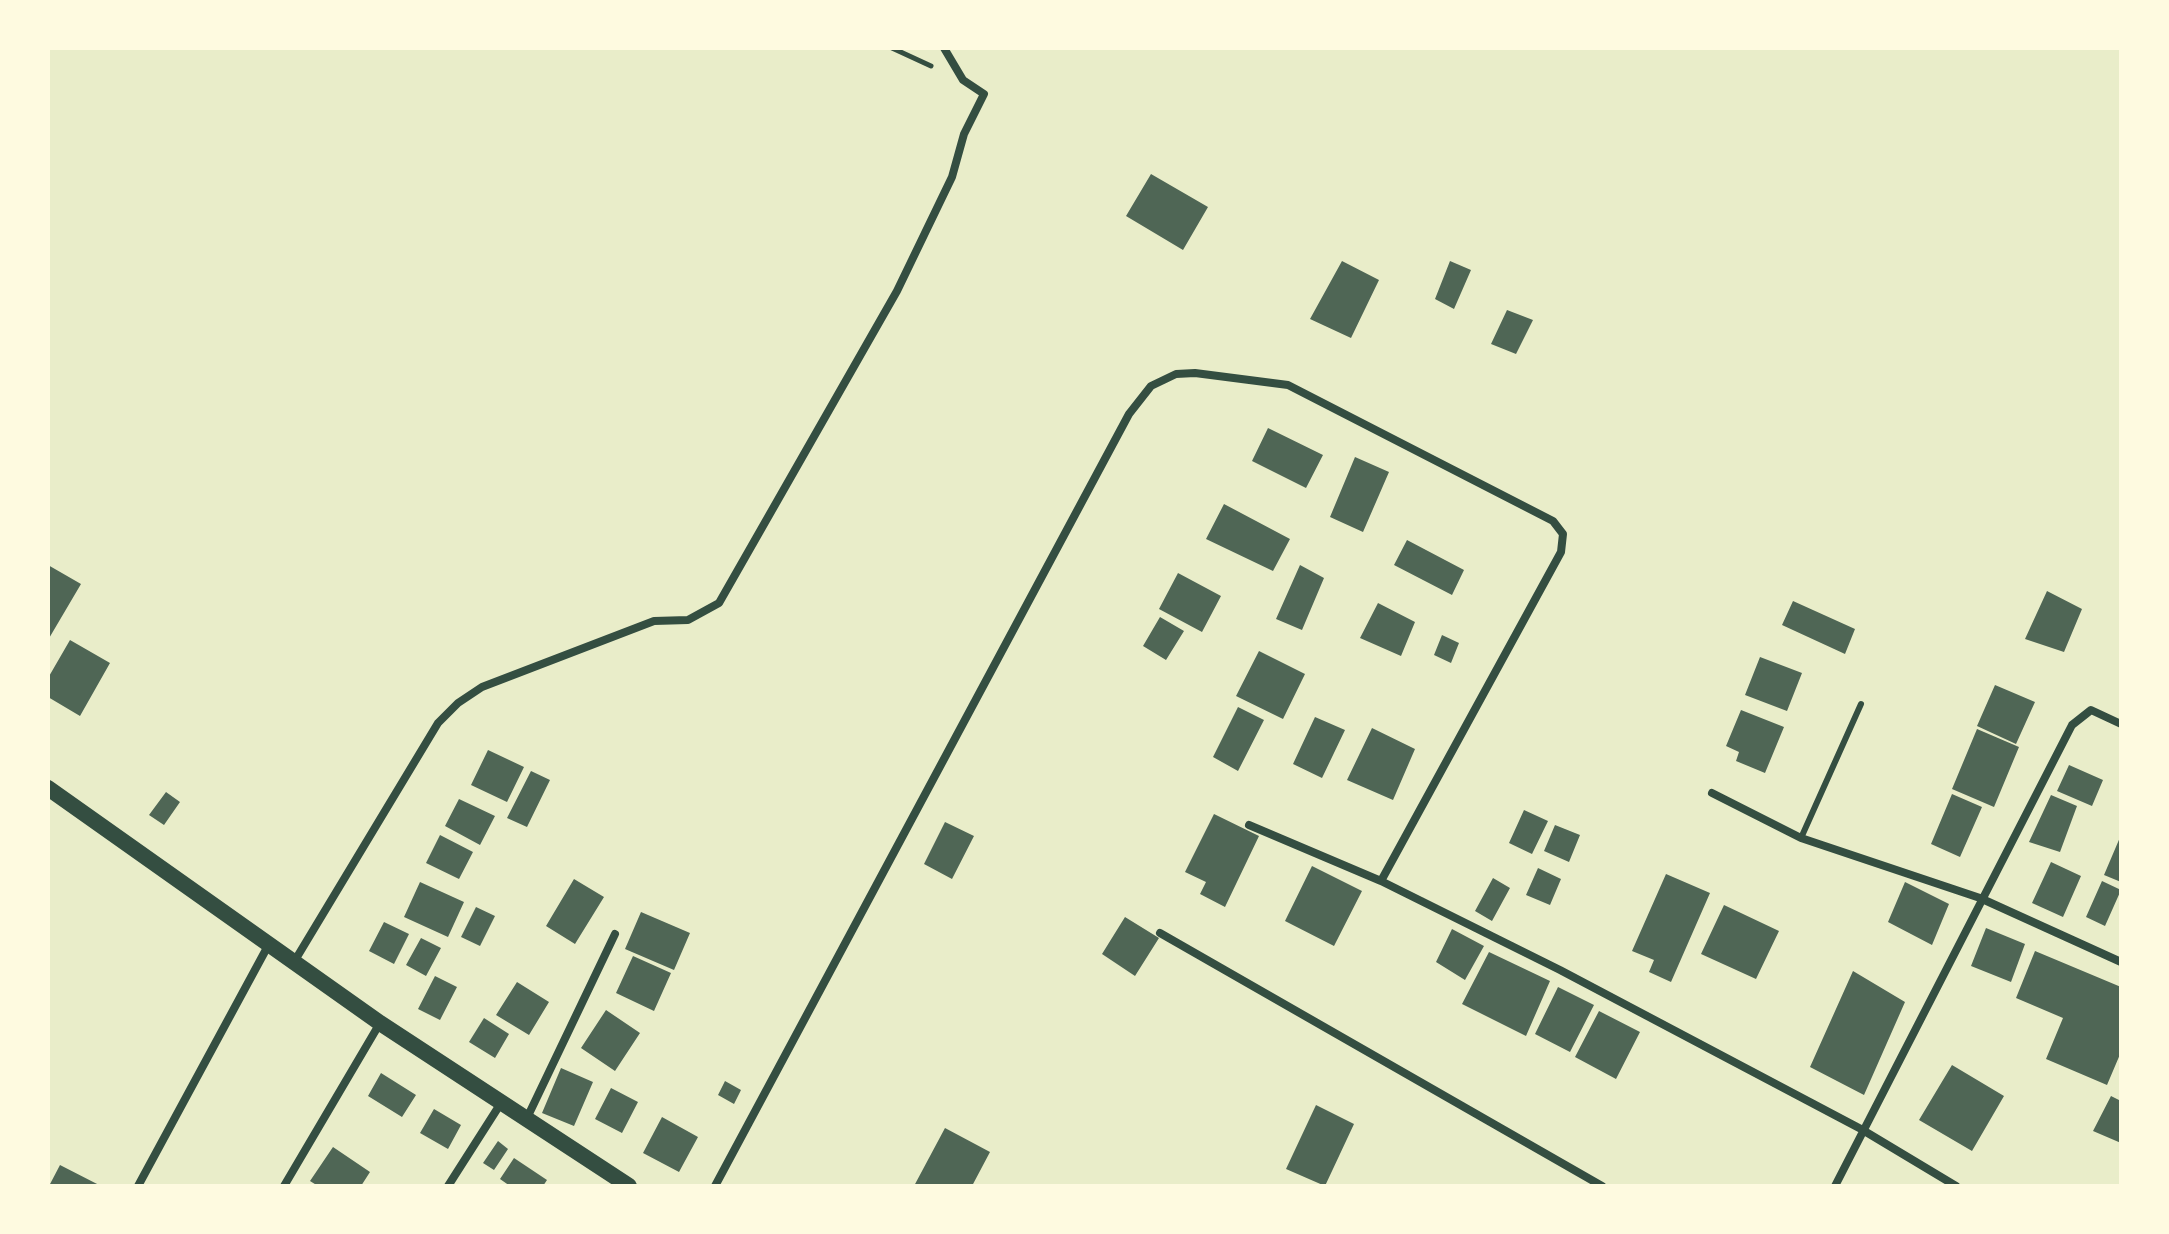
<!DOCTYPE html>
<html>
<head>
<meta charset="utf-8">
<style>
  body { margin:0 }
  #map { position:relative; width:2169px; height:1234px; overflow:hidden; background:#e9edc9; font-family:Roboto,sans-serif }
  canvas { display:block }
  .frame { position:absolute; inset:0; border:50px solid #fefae0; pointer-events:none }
</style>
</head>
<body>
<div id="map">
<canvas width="2169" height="1234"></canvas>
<div class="frame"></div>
</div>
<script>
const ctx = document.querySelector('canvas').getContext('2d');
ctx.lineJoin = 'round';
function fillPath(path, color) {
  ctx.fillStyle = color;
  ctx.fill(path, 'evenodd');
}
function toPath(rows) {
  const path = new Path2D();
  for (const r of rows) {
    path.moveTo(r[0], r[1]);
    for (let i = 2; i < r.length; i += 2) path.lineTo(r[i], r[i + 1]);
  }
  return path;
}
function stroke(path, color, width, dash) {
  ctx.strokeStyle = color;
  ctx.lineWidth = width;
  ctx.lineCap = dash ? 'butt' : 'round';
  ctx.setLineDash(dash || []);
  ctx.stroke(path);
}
fillPath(toPath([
  [1151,174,1208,207,1183,250,1126,216],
  [1342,261,1379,280,1351,338,1310,319],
  [1450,261,1471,270,1454,309,1435,299],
  [1507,310,1533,320,1516,354,1491,344],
  [1268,428,1323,455,1306,488,1252,461],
  [1355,457,1389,472,1363,532,1330,517],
  [1224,504,1290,539,1273,571,1206,539],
  [1407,540,1464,570,1452,595,1394,565],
  [48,565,81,584,48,640],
  [1300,565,1324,578,1302,630,1276,619],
  [1178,573,1221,596,1202,632,1159,609],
  [2047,591,2082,609,2064,652,2025,639],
  [1793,601,1855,629,1845,654,1782,625],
  [1378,603,1415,622,1401,656,1360,638],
  [1160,617,1184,631,1166,660,1143,646],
  [1442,635,1459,643,1451,663,1434,655],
  [70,640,110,663,80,716,48,697,48,678],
  [1259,651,1305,674,1283,719,1236,696],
  [1760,657,1802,673,1787,711,1745,695],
  [1995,685,2035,702,2016,744,1977,726],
  [1238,707,1264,720,1238,771,1213,757],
  [1741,710,1784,727,1765,773,1736,761,1739,752,1726,746],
  [1315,717,1345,730,1322,778,1293,764],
  [1372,728,1415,749,1393,800,1347,780],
  [1977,729,2019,747,1994,807,1952,789],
  [488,750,524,767,507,802,471,785],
  [2069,765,2103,780,2092,806,2057,791],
  [531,771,550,780,527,827,507,818],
  [166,792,180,802,164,825,149,815],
  [1952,794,1982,807,1960,857,1931,844],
  [2051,795,2077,806,2060,852,2029,842],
  [459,799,495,816,480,845,445,826],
  [1524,810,1548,821,1532,854,1509,843],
  [1214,814,1259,836,1225,907,1200,894,1206,882,1185,872],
  [945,822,974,836,952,879,924,864],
  [1555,825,1580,835,1569,862,1544,851],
  [440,835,473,852,459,879,426,863],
  [2121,835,2121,882,2104,875],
  [2051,862,2081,876,2063,917,2032,903],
  [1312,866,1362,891,1334,946,1285,921],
  [1538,868,1561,879,1550,905,1526,895],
  [1666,874,1710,893,1671,982,1649,972,1654,960,1632,951],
  [1493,878,1510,888,1492,921,1475,911],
  [574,879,604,897,575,944,546,926],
  [2102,881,2121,890,2105,926,2086,917],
  [420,882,464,902,448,937,404,917],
  [1905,882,1949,904,1932,945,1888,922],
  [1724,905,1779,931,1756,979,1701,954],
  [476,907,495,916,480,946,461,937],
  [641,912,690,933,674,970,625,949],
  [1125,917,1159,938,1135,976,1102,954],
  [384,922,409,934,394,964,369,951],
  [1986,928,2025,944,2011,982,1971,966],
  [1452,929,1484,946,1465,980,1436,962],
  [421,938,441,948,426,976,406,965],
  [2035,951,2121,987,2121,1052,2107,1085,2046,1059,2063,1018,2016,998],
  [1489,952,1550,981,1526,1036,1462,1004],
  [633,956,671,973,654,1011,616,993],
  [1853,971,1905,1002,1864,1095,1810,1067],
  [435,976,457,987,440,1020,418,1009],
  [517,982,549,1002,529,1035,496,1015],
  [1558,987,1594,1005,1570,1052,1535,1034],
  [606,1010,640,1033,615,1071,581,1048],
  [1599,1011,1640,1032,1616,1079,1575,1057],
  [484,1018,509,1034,495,1058,469,1042],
  [1952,1065,2004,1096,1972,1151,1919,1120],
  [561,1068,593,1082,574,1126,542,1113],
  [381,1073,416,1095,402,1117,368,1096],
  [725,1081,741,1090,734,1104,718,1095],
  [611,1088,638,1102,622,1133,595,1119],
  [2111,1096,2121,1101,2121,1143,2093,1131],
  [1316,1105,1354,1124,1325,1186,1286,1169],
  [434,1109,461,1125,448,1149,420,1133],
  [662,1117,698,1137,679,1172,643,1153],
  [945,1128,990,1152,972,1186,914,1186],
  [498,1141,508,1149,494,1170,483,1163],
  [333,1147,370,1172,361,1186,318,1186,310,1181],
  [514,1158,547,1180,543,1186,510,1186,500,1179],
  [60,1165,101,1186,49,1186]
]), '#4f6655');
stroke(toPath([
  [892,48,931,66]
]), '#344e41', 5);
stroke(toPath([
  [1801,838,1861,704]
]), '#344e41', 6);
stroke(toPath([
  [1712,793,1801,838,1980,898,2121,962],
  [1249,825,1381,881,1560,970,1861,1129,1956,1186],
  [1160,933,1602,1186],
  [294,962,438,723,458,703,482,687,654,621,688,620,719,603,897,291,952,177,964,134,984,94,963,80,944,48],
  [527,1118,615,934],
  [138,1186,269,944],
  [284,1186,380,1023],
  [448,1186,501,1103],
  [715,1186,1129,414,1151,386,1176,374,1195,373,1288,385,1553,521,1563,534,1561,552,1381,881],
  [1835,1186,2072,725,2091,710,2121,724]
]), '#344e41', 8);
stroke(toPath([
  [48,788,380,1023,629,1186]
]), '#344e41', 16);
</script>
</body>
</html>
